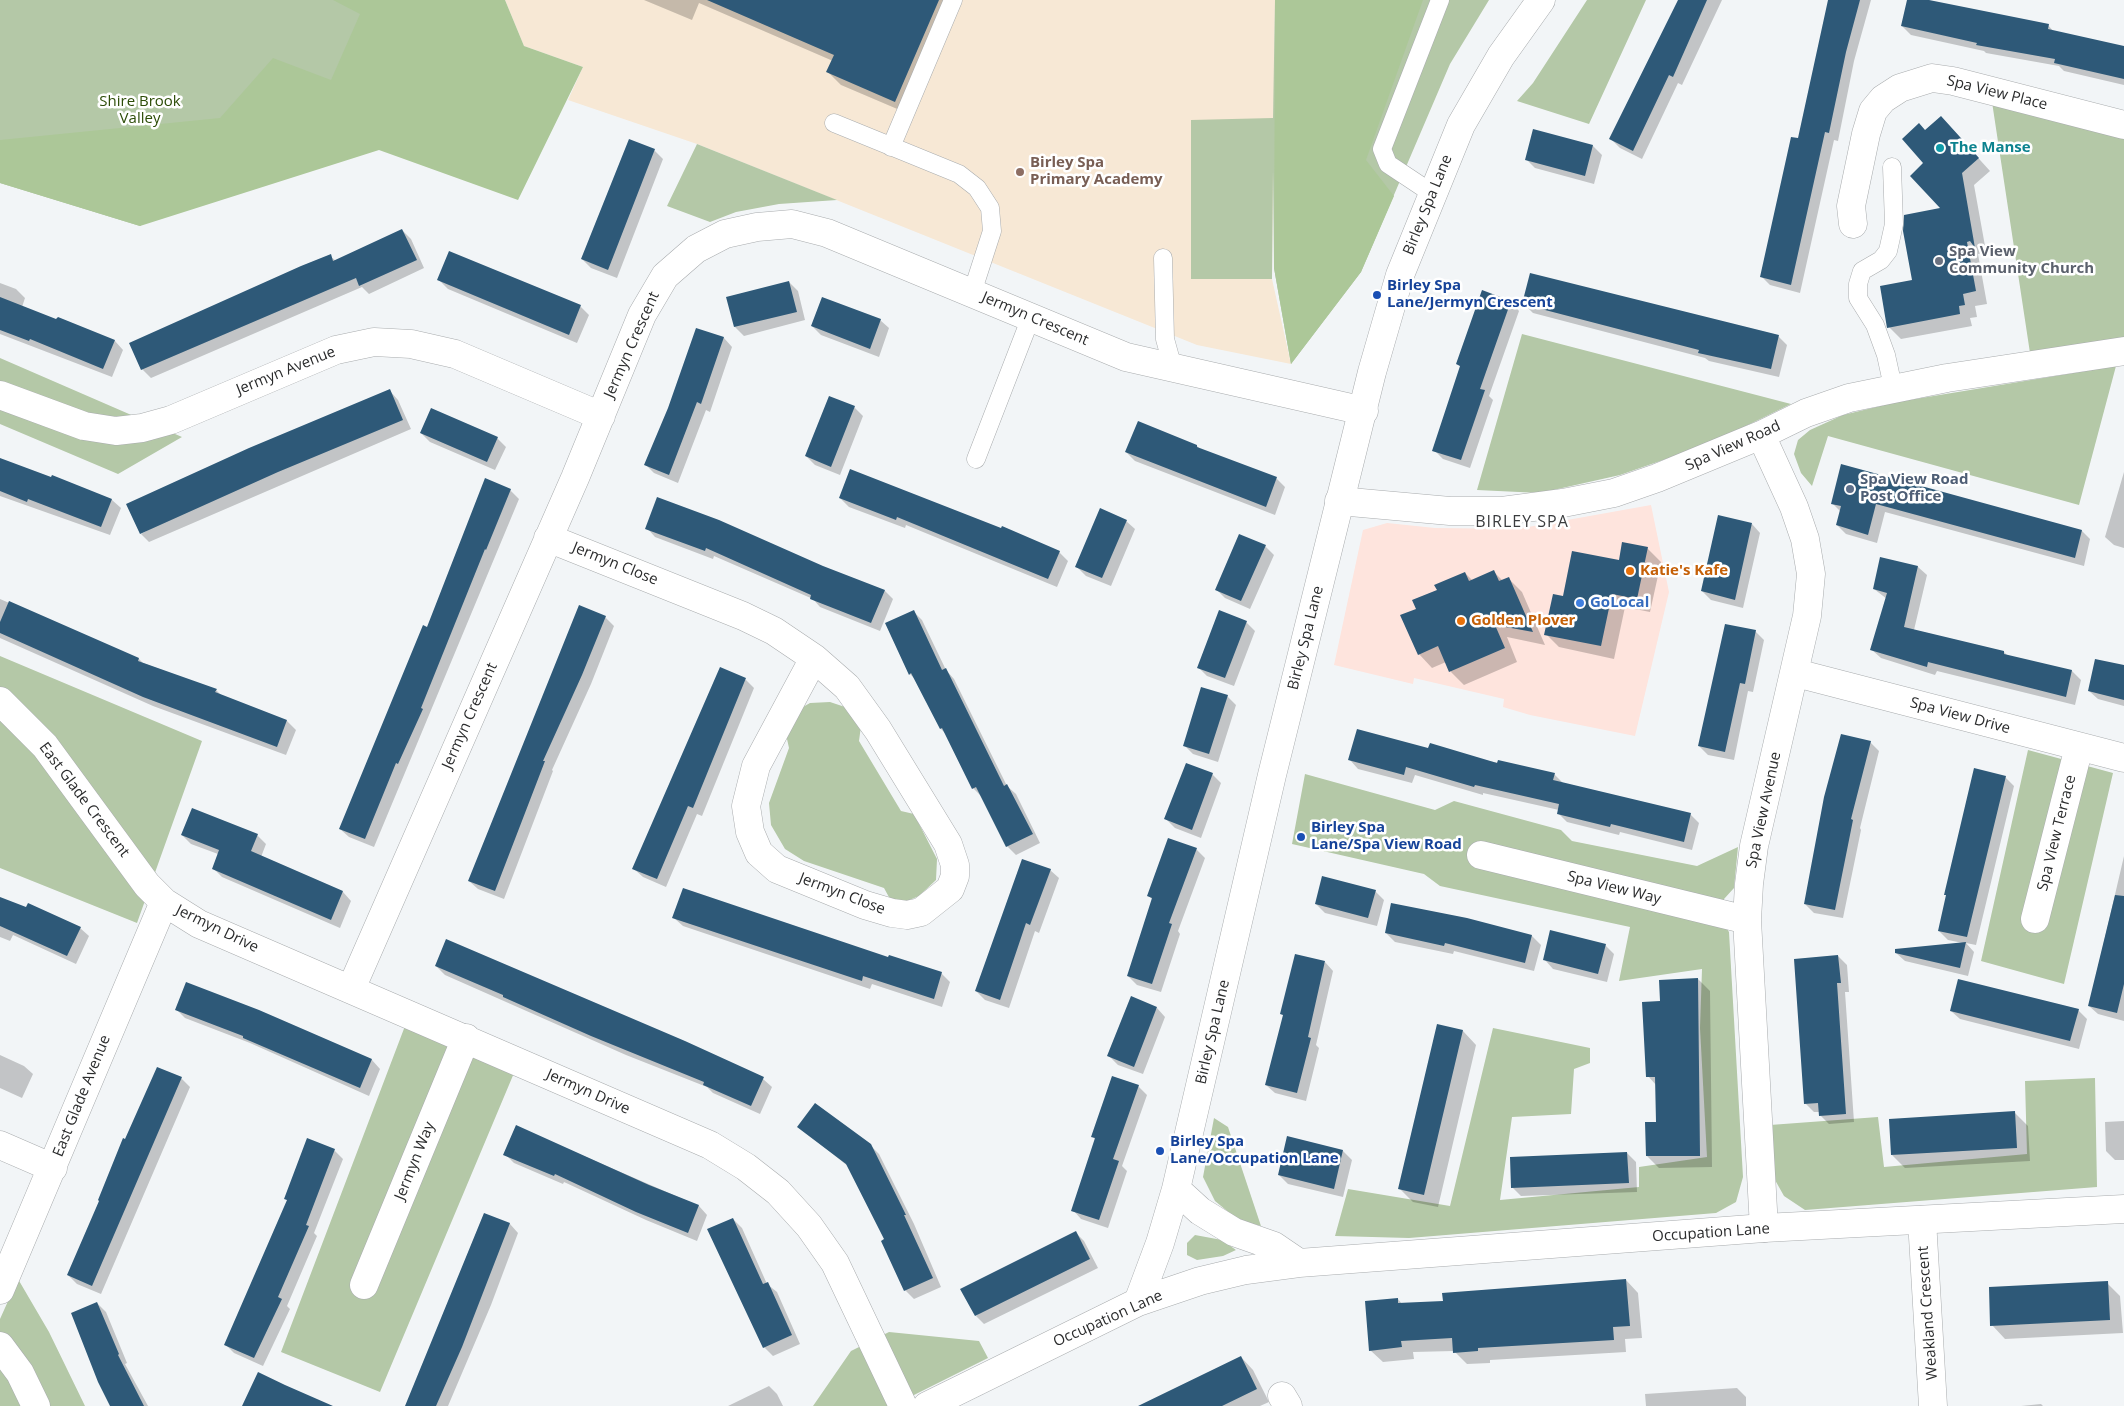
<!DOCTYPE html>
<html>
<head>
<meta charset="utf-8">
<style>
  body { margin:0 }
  canvas { display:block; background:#f2f5f7 }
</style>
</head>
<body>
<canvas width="2124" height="1406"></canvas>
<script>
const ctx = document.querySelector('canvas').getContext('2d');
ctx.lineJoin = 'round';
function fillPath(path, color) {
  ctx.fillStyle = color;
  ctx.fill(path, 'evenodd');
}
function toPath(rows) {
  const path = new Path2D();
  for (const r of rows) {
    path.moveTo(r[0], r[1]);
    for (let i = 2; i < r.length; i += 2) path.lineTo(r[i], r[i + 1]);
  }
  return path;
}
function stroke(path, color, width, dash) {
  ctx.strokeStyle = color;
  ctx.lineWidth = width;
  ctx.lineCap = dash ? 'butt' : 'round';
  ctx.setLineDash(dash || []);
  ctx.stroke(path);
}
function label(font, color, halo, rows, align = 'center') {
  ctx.font = font + ' "Open Sans",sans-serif';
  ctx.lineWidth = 5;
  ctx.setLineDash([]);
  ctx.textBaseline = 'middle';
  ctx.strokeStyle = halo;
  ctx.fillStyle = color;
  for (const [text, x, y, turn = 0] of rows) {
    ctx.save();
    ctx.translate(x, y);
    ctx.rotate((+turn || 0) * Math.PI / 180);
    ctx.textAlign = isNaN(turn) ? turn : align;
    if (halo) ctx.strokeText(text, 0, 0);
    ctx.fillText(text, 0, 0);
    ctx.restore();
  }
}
fillPath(toPath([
  [1651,505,1669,592,1635,736,1530,715,1503,707,1504,699,1414,678,1413,684,1334,665,1363,530,1387,523,1435,528,1517,529]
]), '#fee4dd');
fillPath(toPath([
  [505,0,1275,0,1272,279,1291,364,1197,345,697,144,568,100,583,67,524,46]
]), '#f7e8d5');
fillPath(toPath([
  [0,0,451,0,140,226,0,183],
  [1275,0,1489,0,1450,64,1361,272,1291,364,1274,268,1273,170,1272,279,1191,279,1191,120,1273,118],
  [1587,0,1646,0,1589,124,1517,101,1533,83],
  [1992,102,2124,136,2124,339,2030,353],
  [697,144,837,200,779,204,736,212,710,222,667,206],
  [1522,334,1791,404,1709,444,1620,475,1540,493,1477,490],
  [0,358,182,437,118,474,0,424],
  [2116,366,2079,505,1828,436,1812,486,1801,473,1794,454,1798,440,1810,430,1843,415,1897,402],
  [0,656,202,741,137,923,0,868],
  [830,702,851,709,861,726,859,741,901,811,914,814,937,859,936,880,919,896,900,904,890,899,884,888,804,861,785,849,771,825,769,803,789,748,785,730,794,712,810,703],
  [2028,750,2113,773,2064,984,1981,961],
  [1305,774,1435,810,1454,801,1561,830,1572,841,1697,866,1738,847,1734,888,1724,899,1725,926,1729,932,1743,1177,1736,1202,1716,1213,1409,1238,1335,1236,1348,1189,1450,1206,1493,1028,1590,1048,1590,1063,1574,1069,1571,1114,1512,1117,1500,1200,1639,1187,1639,1167,1707,1157,1700,1028,1702,969,1619,981,1630,927,1440,886,1424,874,1292,844],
  [405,1026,514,1073,380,1392,281,1352],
  [2095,1078,2097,1187,1805,1210,1784,1196,1775,1180,1770,1125,1878,1117,1884,1167,2027,1154,2025,1081],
  [1214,1118,1228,1127,1261,1226,1238,1220,1215,1201,1203,1177],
  [1195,1235,1222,1240,1236,1250,1223,1256,1197,1260,1187,1255,1187,1243],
  [18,1279,49,1332,85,1406,0,1406,0,1319],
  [889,1332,979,1341,988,1358,892,1406,813,1406,851,1351]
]), '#b4c8a7');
fillPath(toPath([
  [333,0,505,0,524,46,583,67,518,200,379,150,140,226,0,183,0,140,220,118,273,58,331,80,360,14],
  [1275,0,1423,0,1366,160,1394,196,1361,272,1291,364,1274,268]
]), '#acc798');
fillPath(toPath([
  [644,0,958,0,909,114,841,85,828,72,833,61,699,3,692,20],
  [1680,0,1722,0,1682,85,1678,83,1642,159,1620,148,1611,139],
  [1829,0,1871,0,1854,61,1838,141,1834,140,1800,293,1770,285,1761,276,1799,140],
  [1908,0,1923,0,2048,25,2054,32,2124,48,2124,85,2064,71,2059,66,1986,53,1984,51,1911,35,1902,26],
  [1534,130,1593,146,1602,155,1594,184,1535,168,1526,159],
  [1953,130,1990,171,1974,185,1987,257,1983,253,1978,254,1987,304,1975,306,1977,317,1970,318,1972,326,1901,339,1889,327,1913,281,1942,209,1925,163,1926,132],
  [654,150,663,159,617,278,591,268,582,259],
  [402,230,411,239,424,268,369,294,362,287,151,378,142,369,330,256,336,261],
  [439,280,580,306,589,315,577,343,448,289],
  [789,282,798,291,805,320,744,336,735,327,728,297],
  [0,283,16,289,25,298,22,307,115,341,123,350,112,377,0,334],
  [1511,302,1519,311,1489,396,1493,400,1470,468,1443,459,1434,450,1461,367,1458,364],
  [1524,304,1778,336,1787,345,1779,377,1709,361,1705,358,1533,313],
  [880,320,889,328,879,357,821,335,812,326],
  [697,329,724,338,732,347,710,412,706,410,678,483,654,473,645,464,669,408],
  [390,391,398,400,411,429,149,542,141,534],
  [854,407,863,416,840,475,815,465,806,456],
  [421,433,497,438,506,447,495,470,430,442],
  [1197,446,1201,450,1276,478,1285,487,1275,515,1135,461,1126,452],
  [0,460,112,500,121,508,110,535,0,496],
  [1842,465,2082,531,2090,539,2084,566,1885,512,1877,543,1846,534,1837,525,1841,512,1833,504],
  [2124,472,2124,548,2114,545,2105,537],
  [510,490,519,499,374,847,349,837,340,829,427,629],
  [840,498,1059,552,1068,561,1057,587,906,525,905,528,849,507],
  [1126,521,1135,529,1111,586,1086,576,1077,567],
  [1752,524,1760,533,1743,608,1711,600,1702,591],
  [647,528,823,567,885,591,893,599,880,631,820,607,813,599,714,556,713,559,655,537],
  [1265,546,1274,555,1250,609,1225,598,1216,589],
  [1647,548,1661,562,1650,612,1625,607,1614,659,1559,647,1546,634,1564,597,1620,562],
  [1881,558,1918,567,1927,575,1914,630,2004,652,2008,656,2072,671,2081,680,2075,705,1937,671,1935,675,1881,658,1872,650,1887,599,1874,589],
  [1494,572,1503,581,1509,579,1522,592,1545,645,1507,637,1517,662,1464,685,1451,672,1446,662,1432,668,1419,654,1417,609,1438,591,1465,573,1473,581],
  [0,599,139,659,143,663,216,690,222,696,287,721,296,730,286,755,153,706,0,638],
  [913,611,922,620,946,670,954,679,1007,786,1016,794,1040,843,1016,855,1007,846,982,797,973,788,946,734,941,729,916,680,910,674,886,624],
  [605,617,614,626,591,684,552,770,553,771,504,899,478,889,469,881],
  [1246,622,1255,631,1234,686,1207,676,1198,667],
  [1755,631,1764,640,1753,692,1748,691,1734,760,1708,755,1699,746],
  [2124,667,2124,706,2098,699,2089,691],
  [720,669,746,680,754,688,702,816,697,814,666,887,643,877,634,869],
  [1227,696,1236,705,1218,762,1193,754,1184,745],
  [1870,742,1879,751,1860,828,1861,830,1843,918,1814,913,1805,904],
  [1429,749,1554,774,1563,783,1690,814,1699,823,1692,850,1620,832,1619,835,1567,822,1558,813,1559,810,1483,793,1483,795,1415,775,1412,783,1358,769,1350,760],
  [1212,774,1221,783,1201,838,1175,828,1166,819],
  [2005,777,2014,786,1976,945,1966,943,1974,952,1968,976,1905,961,1896,953,1963,943,1948,940,1939,931],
  [182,835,257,835,266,844,261,857,343,892,351,901,340,928,222,877,213,868,218,854,191,844],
  [1196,849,1205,858,1178,931,1180,934,1161,992,1137,985,1128,976,1153,900,1149,896],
  [2124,856,2124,1021,2098,1014,2089,1006],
  [1050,870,1059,878,1039,933,1035,931,1009,1008,985,1000,976,991],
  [1375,891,1384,900,1377,926,1325,913,1316,904],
  [0,898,80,928,89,936,76,964,13,935,10,941,0,937],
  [674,918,889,959,941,973,950,982,942,1007,872,984,870,989,683,926],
  [1467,919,1532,936,1541,945,1534,971,1454,951,1453,954,1395,942,1386,933],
  [1605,945,1614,954,1607,982,1553,969,1545,960],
  [1838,956,1847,965,1849,992,1845,992,1854,1122,1829,1124,1820,1115,1820,1112,1814,1112,1805,1103],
  [1325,962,1333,971,1316,1045,1319,1048,1306,1101,1275,1093,1266,1085],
  [436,966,763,1079,772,1087,760,1114,713,1093,707,1087,626,1055,445,975],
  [1698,979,1710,991,1712,1167,1659,1168,1647,1156,1657,1123,1656,1085,1648,1076,1662,1002],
  [1157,1008,1165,1017,1143,1074,1118,1065,1109,1056],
  [177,1010,258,1011,372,1060,380,1069,369,1096,250,1043,185,1018],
  [2078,1010,2087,1019,2079,1049,1960,1019,1951,1011],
  [1438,1026,1463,1031,1476,1045,1438,1207,1413,1202,1400,1189],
  [0,1055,24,1066,33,1074,22,1098,0,1088],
  [181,1078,190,1087,101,1294,77,1284,68,1275,126,1141],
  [1138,1086,1147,1095,1122,1166,1127,1171,1108,1228,1081,1219,1073,1210,1096,1140,1092,1136],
  [2015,1113,2028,1126,2030,1161,1905,1168,1892,1155],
  [2124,1121,2124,1160,2115,1160,2106,1151,2105,1122],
  [517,1127,699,1206,707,1215,697,1241,646,1220,564,1182,563,1184,514,1163,505,1154],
  [799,1127,870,1145,879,1154,914,1224,941,1287,914,1299,905,1290,886,1240,849,1167],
  [1288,1138,1343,1151,1352,1160,1343,1197,1288,1184,1279,1175],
  [334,1150,343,1159,314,1233,317,1236,287,1306,290,1309,263,1366,234,1353,226,1345,288,1201,286,1199],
  [1627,1153,1636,1162,1637,1192,1521,1196,1512,1187],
  [484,1214,510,1224,518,1233,491,1305,448,1406,406,1406],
  [733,1219,742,1228,767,1284,777,1292,800,1344,773,1356,764,1347],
  [1076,1233,1084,1241,1098,1268,984,1324,976,1316],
  [1626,1280,1638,1293,1642,1338,1625,1339,1626,1352,1490,1360,1490,1363,1467,1364,1454,1351,1413,1352,1414,1359,1383,1362,1370,1350,1398,1299,1402,1304,1444,1302],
  [2107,1283,2120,1296,2123,1333,2005,1339,1992,1325],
  [97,1303,106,1312,127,1363,125,1364,148,1406,112,1406],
  [1241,1357,1253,1370,1269,1402,1260,1406,1141,1406],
  [769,1386,777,1394,783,1406,728,1406],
  [1737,1388,1746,1397,1746,1406,1646,1406,1645,1394],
  [2041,1404,2043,1406,2021,1406]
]), '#0003');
fillPath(toPath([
  [707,0,939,0,895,102,826,72,834,55],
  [1678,0,1707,0,1673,77,1669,75,1633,151,1609,139],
  [1828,0,1860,0,1846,52,1829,133,1825,132,1791,285,1760,277,1791,137,1798,138],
  [1907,0,1929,0,2049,24,2048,29,2124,46,2124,79,2054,63,2055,59,1976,45,1977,43,1901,26],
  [1941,116,1979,158,1962,173,1975,248,1970,241,1967,242,1976,291,1963,294,1965,305,1959,306,1960,314,1887,328,1880,286,1912,280,1903,231,1904,215,1940,208,1910,176,1923,163,1902,139,1919,123,1925,130],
  [1533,129,1593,145,1585,176,1525,160],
  [629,139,655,149,608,270,581,259],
  [402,229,417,260,359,286,356,278,141,370,129,343,301,266,331,254,333,261],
  [449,251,581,305,569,335,437,280],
  [1530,273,1779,335,1771,369,1698,353,1699,350,1522,304],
  [789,281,797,312,734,327,726,297],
  [1482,290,1511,301,1480,389,1485,390,1461,460,1432,451,1460,366,1456,364],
  [0,297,56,319,58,317,115,340,103,369,30,339,29,341,0,330],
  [822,297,881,319,870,349,811,326],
  [696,328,724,337,701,404,697,402,669,475,644,465,668,408],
  [390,389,403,420,278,472,140,534,126,504,249,448],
  [829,396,855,406,831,467,805,456],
  [431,408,498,437,487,462,420,433],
  [1138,421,1197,445,1197,447,1277,477,1266,507,1125,452],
  [0,458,51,477,52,475,112,499,101,527,28,499,27,502,0,491],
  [1841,464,2082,530,2075,558,1876,504,1868,535,1836,525,1841,506,1831,504],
  [850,469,1001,528,1002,526,1060,551,1048,579,897,517,896,520,839,498],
  [485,478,511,489,486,550,485,549,421,708,423,709,398,764,396,763,365,839,339,829,423,625,427,627],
  [657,497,719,520,823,566,885,590,871,623,810,599,811,595,706,548,705,551,645,529],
  [1100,508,1127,520,1102,578,1075,567],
  [1718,515,1752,523,1735,600,1701,591],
  [1239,534,1266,545,1241,601,1215,590],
  [1622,542,1648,547,1637,599,1612,594,1601,646,1544,635,1553,594,1563,596,1572,551,1619,560],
  [1880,557,1918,566,1904,627,2004,651,2004,654,2072,670,2066,697,1928,662,1927,667,1870,650,1887,593,1873,589],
  [1494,570,1499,581,1509,577,1533,632,1495,625,1505,648,1449,672,1438,646,1418,655,1400,615,1416,609,1412,600,1437,590,1434,585,1465,572,1469,581],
  [9,601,139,658,138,661,217,689,215,692,287,720,277,747,143,697,0,633,0,622],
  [579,605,606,616,582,675,543,761,545,761,495,891,468,881],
  [914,610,942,670,946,668,1004,786,1007,784,1033,834,1006,847,976,787,972,789,942,728,940,729,911,673,909,675,885,623],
  [1219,610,1247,621,1225,678,1197,668],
  [1725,624,1756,630,1745,684,1740,683,1725,752,1698,746],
  [2095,659,2124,665,2124,700,2088,691],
  [720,667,746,678,693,808,688,806,657,879,632,869],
  [1201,687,1228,695,1209,754,1183,746],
  [1357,729,1428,748,1430,743,1497,763,1498,760,1555,773,1553,780,1691,813,1684,842,1611,824,1610,827,1557,814,1559,804,1475,785,1474,787,1406,767,1404,775,1348,760],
  [1841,734,1871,741,1851,819,1853,820,1835,910,1804,904,1824,797],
  [1186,763,1213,773,1192,830,1164,819],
  [1974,768,2006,776,1967,937,1938,931,1946,895,1944,895],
  [192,808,258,834,251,851,343,891,331,920,212,869,219,850,181,835],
  [1168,838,1197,848,1169,923,1172,924,1152,984,1127,976,1152,898,1147,896],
  [1022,859,1051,869,1030,925,1026,923,1000,1000,975,991],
  [1322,876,1376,890,1368,918,1315,904],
  [683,888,888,957,889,955,942,972,934,999,863,976,862,981,672,918],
  [2115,895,2124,896,2124,984,2117,1013,2088,1006],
  [0,897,26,907,28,903,81,927,67,956,0,926],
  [1391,903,1467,918,1532,935,1525,963,1445,943,1444,946,1385,933],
  [1550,930,1606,944,1598,974,1543,960],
  [446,939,685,1041,764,1077,751,1106,703,1085,704,1082,591,1036,503,997,503,995,435,966],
  [1966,942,1960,968,1895,953,1895,949],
  [1295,954,1325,961,1308,1037,1311,1038,1297,1093,1265,1085,1283,1015,1280,1014],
  [1838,955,1841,983,1837,983,1846,1114,1819,1116,1818,1103,1804,1104,1794,959],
  [1698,978,1700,1156,1646,1156,1645,1122,1656,1122,1655,1077,1646,1077,1642,1002,1660,1001,1659,980],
  [1958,979,2079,1009,2070,1041,1950,1011],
  [186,982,259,1010,372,1059,360,1088,243,1038,243,1036,175,1010],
  [1131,996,1157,1007,1134,1067,1107,1056],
  [1437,1024,1463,1030,1424,1195,1398,1189],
  [157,1067,182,1077,92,1286,67,1275,99,1201,98,1200,123,1138,125,1139],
  [1112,1076,1139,1085,1113,1159,1119,1161,1099,1220,1071,1211,1095,1138,1091,1137],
  [815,1103,871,1144,906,1215,904,1215,933,1278,904,1291,881,1241,884,1239,846,1164,797,1127],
  [2015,1111,2017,1148,1891,1155,1889,1119],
  [516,1125,649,1185,699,1205,688,1233,636,1212,555,1174,554,1176,503,1155],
  [1287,1136,1343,1150,1334,1189,1278,1175],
  [307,1138,335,1149,306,1225,309,1226,278,1297,282,1299,254,1358,224,1345,287,1200,284,1199],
  [1627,1152,1629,1183,1511,1188,1510,1157],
  [484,1213,510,1223,462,1347,436,1406,405,1406],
  [733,1218,763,1284,768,1282,792,1335,763,1348,707,1229],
  [1076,1231,1090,1259,975,1316,960,1289],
  [1626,1279,1630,1326,1613,1327,1614,1340,1478,1348,1478,1351,1453,1353,1452,1338,1401,1341,1402,1347,1369,1351,1365,1301,1398,1298,1398,1303,1443,1301,1442,1293],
  [2108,1281,2110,1320,1990,1326,1989,1287],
  [97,1302,119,1354,118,1355,144,1406,110,1406,98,1382,71,1313],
  [1241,1356,1257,1389,1222,1406,1138,1406],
  [258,1372,285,1385,333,1406,242,1406]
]), '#2e5978');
const service = toPath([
  [834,123,959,174,977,188,990,208,992,231,972,293],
  [891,147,953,0],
  [1892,167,1894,224,1888,251,1881,260,1862,271,1858,284,1858,298,1875,325,1886,355,1893,387],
  [1433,194,1388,164,1382,149,1440,0],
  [1163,258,1165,339,1173,368],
  [976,459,1031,317]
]);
const minor = toPath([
  [1853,224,1851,206,1866,134,1873,111,1883,99,1900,88,1932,78,1953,81,2124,125],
  [0,395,84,426,116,431,142,428,171,420,336,350,374,342,411,344,455,354,601,416],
  [1761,435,1794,507,1805,539,1811,574,1807,616,1754,846,1749,884,1747,920,1764,1228],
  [1339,501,1450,511,1502,511,1563,503,1614,493,1657,478,1761,435,1806,413,1849,398,1947,378,2124,351],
  [548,538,743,616,774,631,814,658,847,687,878,730,948,844,955,865,955,876,950,889,921,912,907,915,892,913,865,905,777,869,759,853,750,832,746,806,756,766,814,658],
  [1796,673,2124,758],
  [0,701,45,746,147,885,164,902,199,924,710,1145,746,1167,778,1192,809,1226,835,1263,903,1406],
  [1481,855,1747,920],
  [2035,919,2079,747],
  [351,989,575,478,642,315,665,276,696,249,725,234,757,227,792,224,827,233,1126,357,1364,411],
  [0,1145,53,1168],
  [1922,1220,1933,1406],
  [364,1285,466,1038],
  [0,1290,164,902],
  [0,1346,20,1373,36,1406],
  [1282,1396,1288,1406]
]);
const tertiary = toPath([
  [1176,1189,1200,1211,1234,1232,1274,1246,1299,1263],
  [1138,1302,1160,1243,1176,1189,1272,775,1372,372,1400,275,1461,125,1501,56,1541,0],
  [927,1406,1138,1302,1200,1281,1246,1270,1299,1263,1764,1228,2124,1209]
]);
stroke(service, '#a9acae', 19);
stroke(minor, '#a9acae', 29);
stroke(tertiary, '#a9acae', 29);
stroke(service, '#fff', 18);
stroke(minor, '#fff', 28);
stroke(tertiary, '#fff', 28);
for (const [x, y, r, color] of [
  [1940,148,5,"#0f9aa8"],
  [1020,172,5,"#8d6e63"],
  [1939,261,5,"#6b7280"],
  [1377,295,5,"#1a4fb4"],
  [1850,489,5,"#5c6f8a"],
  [1630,571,5,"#e8710a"],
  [1580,603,5,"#3f7fe0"],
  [1461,621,5,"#e8710a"],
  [1301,837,5,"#1a4fb4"],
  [1160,1151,5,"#1a4fb4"]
]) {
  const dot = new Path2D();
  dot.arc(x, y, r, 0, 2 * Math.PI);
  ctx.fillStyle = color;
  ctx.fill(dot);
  stroke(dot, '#fff', 2);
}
label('15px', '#2b2c2d', '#fff', [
  ["Spa View Place",1997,93,14],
  ["Birley Spa Lane",1428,205,-68],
  ["Jermyn Crescent",1035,319,23],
  ["Jermyn Crescent",632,345,-66],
  ["Jermyn Avenue",286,371,-22],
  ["Spa View Road",1733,446,-24],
  ["Jermyn Close",615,564,22],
  ["Birley Spa Lane",1306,638,-76],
  ["Jermyn Crescent",470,716,-66],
  ["Spa View Drive",1960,716,15],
  ["East Glade Crescent",84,800,53],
  ["Spa View Avenue",1764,810,-78],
  ["Spa View Terrace",2057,833,-76],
  ["Spa View Way",1614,888,14],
  ["Jermyn Close",842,894,21],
  ["Jermyn Drive",217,929,26],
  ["Birley Spa Lane",1213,1032,-77],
  ["Jermyn Drive",588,1092,24],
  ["East Glade Avenue",82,1096,-68],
  ["Jermyn Way",415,1161,-68],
  ["Occupation Lane",1711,1233,-4],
  ["Weakland Crescent",1928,1313,-94],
  ["Occupation Lane",1108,1319,-24]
]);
label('15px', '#2d4d08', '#fff', [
  ["Shire Brook",140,102],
  ["Valley",140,119]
]);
label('bold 15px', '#0d838f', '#fff', [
  ["The Manse",1950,148]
], 'left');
label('bold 15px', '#785e54', '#fff', [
  ["Birley Spa",1030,163],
  ["Primary Academy",1030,180]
], 'left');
label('bold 15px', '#5b616d', '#fff', [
  ["Spa View",1949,252],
  ["Community Church",1949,269]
], 'left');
label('bold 15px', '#164399', '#fff', [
  ["Birley Spa",1387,286],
  ["Lane/Jermyn Crescent",1387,303],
  ["Birley Spa",1311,828],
  ["Lane/Spa View Road",1311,845],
  ["Birley Spa",1170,1142],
  ["Lane/Occupation Lane",1170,1159]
], 'left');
label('bold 15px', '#4e5e75', '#fff', [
  ["Spa View Road",1860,480],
  ["Post Office",1860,497]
], 'left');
label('bold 15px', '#c56008', '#fff', [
  ["Katie's Kafe",1640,571],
  ["Golden Plover",1471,621]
], 'left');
label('bold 15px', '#366cbe', '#fff', [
  ["GoLocal",1590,603]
], 'left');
ctx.letterSpacing = '1px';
label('16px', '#3a3c3e', '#fff', [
  ["BIRLEY SPA",1522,522]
]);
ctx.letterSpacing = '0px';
</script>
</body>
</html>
